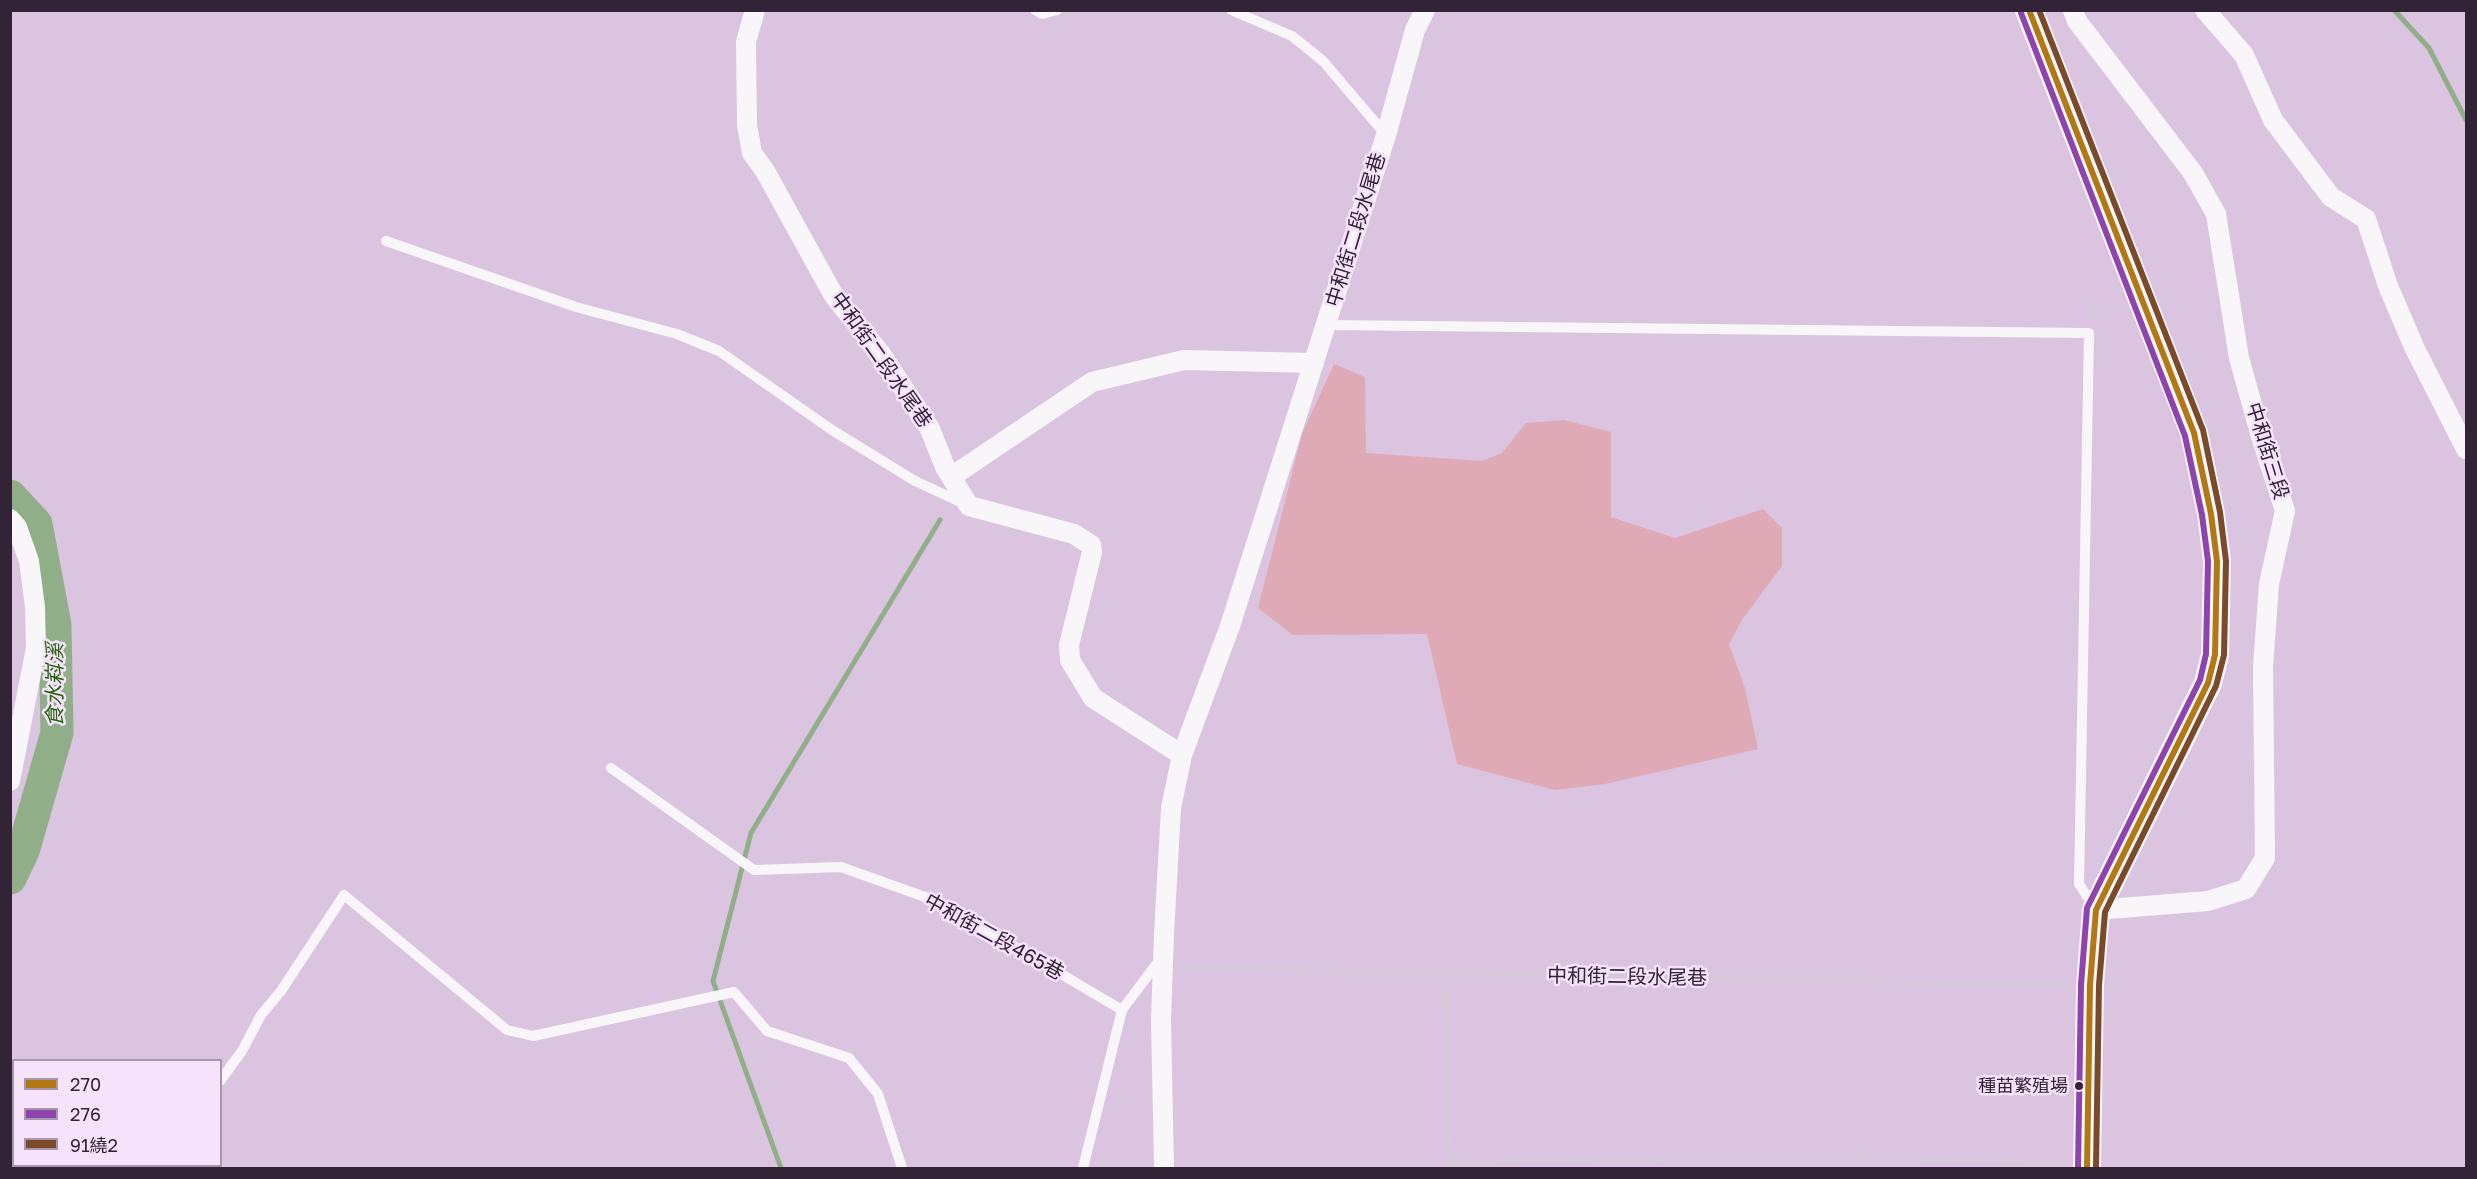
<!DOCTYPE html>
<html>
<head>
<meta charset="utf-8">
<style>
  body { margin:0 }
  #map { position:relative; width:2477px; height:1179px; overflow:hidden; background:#dac4e0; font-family:"Golos Text","Noto Sans TC",sans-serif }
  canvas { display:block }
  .frame { position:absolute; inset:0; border:12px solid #322336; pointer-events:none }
  .legend { position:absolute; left:12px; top:1059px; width:210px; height:108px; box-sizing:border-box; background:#f7e2fc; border:2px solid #a896ad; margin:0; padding:8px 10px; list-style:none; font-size:18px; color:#322336 }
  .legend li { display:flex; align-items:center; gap:12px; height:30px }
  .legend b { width:30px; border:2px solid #a896ad }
</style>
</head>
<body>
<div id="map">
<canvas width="2477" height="1179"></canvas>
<div class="frame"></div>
<ul class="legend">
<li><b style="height:8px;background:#b27813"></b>270</li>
<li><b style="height:8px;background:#8e44ad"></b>276</li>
<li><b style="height:8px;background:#7a4b2a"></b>91繞2</li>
</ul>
</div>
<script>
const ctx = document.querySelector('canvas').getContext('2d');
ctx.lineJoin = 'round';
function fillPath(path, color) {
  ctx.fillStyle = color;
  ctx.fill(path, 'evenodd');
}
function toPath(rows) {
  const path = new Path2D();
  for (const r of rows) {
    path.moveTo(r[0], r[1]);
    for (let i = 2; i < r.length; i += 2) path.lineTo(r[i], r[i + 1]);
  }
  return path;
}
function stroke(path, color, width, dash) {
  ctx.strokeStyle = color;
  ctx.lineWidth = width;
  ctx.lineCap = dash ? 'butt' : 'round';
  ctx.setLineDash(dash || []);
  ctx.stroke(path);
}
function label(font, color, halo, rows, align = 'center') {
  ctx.font = font + ' "Golos Text","Noto Sans TC",sans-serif';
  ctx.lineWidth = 5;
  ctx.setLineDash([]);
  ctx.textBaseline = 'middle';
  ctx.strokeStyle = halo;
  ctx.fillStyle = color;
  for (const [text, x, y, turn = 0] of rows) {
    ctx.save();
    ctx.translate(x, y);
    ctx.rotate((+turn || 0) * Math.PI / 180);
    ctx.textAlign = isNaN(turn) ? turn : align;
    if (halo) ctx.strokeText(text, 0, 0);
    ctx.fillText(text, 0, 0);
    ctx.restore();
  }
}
fillPath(toPath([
  [1334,364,1365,377,1366,453,1482,461,1502,453,1526,423,1564,420,1611,432,1611,517,1675,538,1763,509,1782,528,1782,566,1742,620,1729,644,1745,688,1758,749,1605,784,1555,790,1457,764,1427,634,1293,635,1258,608,1302,434]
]), '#e0a9b6');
stroke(toPath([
  [2394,10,2429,48,2466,120],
  [781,1168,713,981,751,833,940,520]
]), '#90ae88', 5);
stroke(toPath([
  [10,496,36,524,55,625,57,733,23,851,10,878]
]), '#90ae88', 33);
stroke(toPath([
  [2091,320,2094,297],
  [1180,968,2067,985],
  [1445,974,1450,1162,1870,1156,1921,1160,2065,1162]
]), '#d3ccd4', 3, [6, 3]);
stroke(toPath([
  [1035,10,1042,14,1057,10],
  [1231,10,1292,36,1323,61,1386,135],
  [386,241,576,307,677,334,719,351,832,430,915,481,965,504],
  [1326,325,2089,333,2079,884,2094,907],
  [611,768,754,870,841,867,939,902,1122,1010],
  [220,1081,242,1051,261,1015,281,991,344,895,507,1030,533,1036,734,992,767,1031,849,1058,878,1094,902,1168],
  [99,1168,104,1166],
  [1083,1168,1122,1010,1161,958]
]), '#f9f6fa', 10);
stroke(toPath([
  [755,10,746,42,747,125,752,153,765,171,834,296,881,354,930,429,945,467,969,506,1074,534,1091,545,1092,552,1069,645,1070,660,1093,698,1182,755],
  [2073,10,2077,21,2193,173,2216,214,2239,358,2260,433,2285,511,2269,584,2263,667,2265,858,2246,889,2208,901,2096,910],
  [2205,10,2244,55,2273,120,2331,197,2366,219,2388,286,2415,349,2466,449],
  [951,477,1092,382,1184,360,1314,363],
  [10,519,17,527,29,561,35,607,36,648,10,781],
  [1164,1168,1161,1020,1164,934,1171,808,1182,755,1230,626,1386,135,1415,30,1425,10]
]), '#f9f6fa', 20);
stroke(toPath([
  [2029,10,2194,433,2211,514,2217,561,2215,655,2208,683,2096,910,2090,985,2087,1168]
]), '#f9f6fa', 28);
stroke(toPath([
  [2029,10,2194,433,2211,514,2217,561,2215,655,2208,683,2096,910,2090,985,2087,1168]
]), '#b27813', 6);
stroke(toPath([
  [2021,13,2185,436,2202,515,2208,561,2206,654,2200,680,2087,908,2081,985,2078,1168]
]), '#8e44ad', 6);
stroke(toPath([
  [2039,10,2203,430,2220,512,2226,561,2224,655,2216,686,2105,912,2099,985,2096,1168]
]), '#7a4b2a', 6);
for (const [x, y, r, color] of [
  [2079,1086,5,"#322336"]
]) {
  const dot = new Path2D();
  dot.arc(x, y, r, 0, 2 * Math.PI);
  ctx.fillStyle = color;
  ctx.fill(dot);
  stroke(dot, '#f7e2fc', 2);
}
label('18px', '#322336', '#f7e2fc', [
  ["種苗繁殖場",2068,1086]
], 'right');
label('20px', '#322336', '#f7e2fc', [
  ["中和街二段水尾巷",1356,230,-73],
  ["中和街二段水尾巷",881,360,55],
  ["中和街三段",2267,451,73],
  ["中和街二段465巷",994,937,29],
  ["中和街二段水尾巷",1627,977,1]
]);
label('italic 21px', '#25670c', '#f7e2fc', [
  ["食水嵙溪",55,685,-90]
]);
</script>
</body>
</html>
